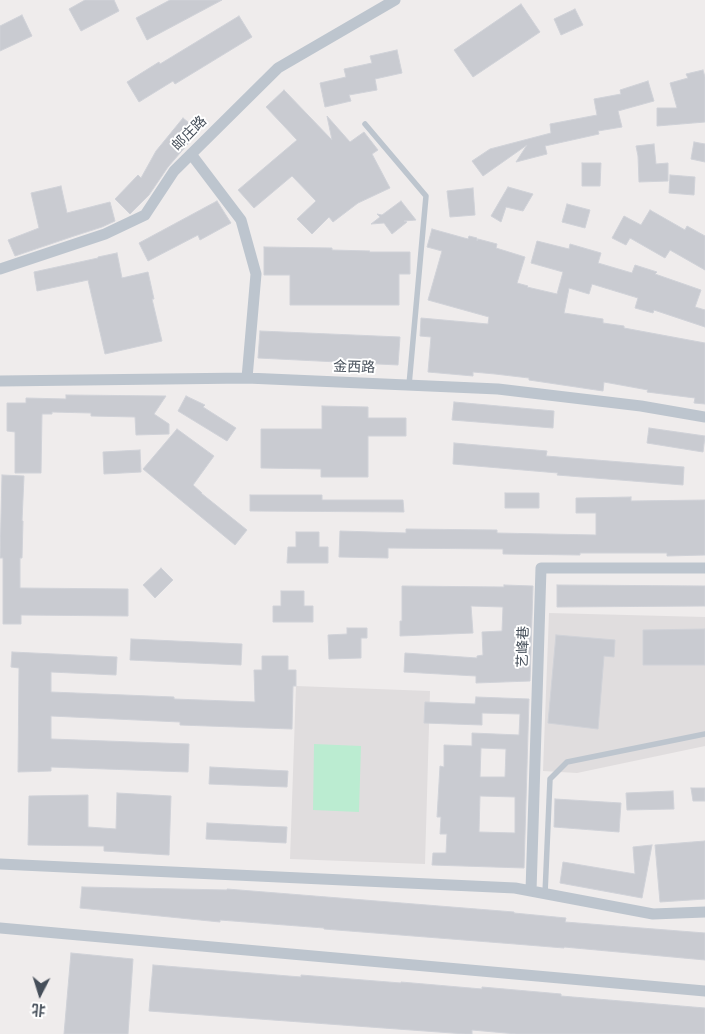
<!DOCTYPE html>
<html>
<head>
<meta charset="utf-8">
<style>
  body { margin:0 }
  #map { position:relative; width:705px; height:1034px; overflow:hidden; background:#efecec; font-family:"Nunito Sans","Noto Sans SC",sans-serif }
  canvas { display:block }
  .north { position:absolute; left:15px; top:969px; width:50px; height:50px; -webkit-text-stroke:4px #fff; paint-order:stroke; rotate:185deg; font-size:14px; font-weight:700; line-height:20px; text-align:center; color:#454e59 }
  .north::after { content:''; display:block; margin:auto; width:18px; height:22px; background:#454e59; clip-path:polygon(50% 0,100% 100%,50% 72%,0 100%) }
</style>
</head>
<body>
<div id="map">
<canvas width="705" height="1034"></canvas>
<div class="north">北</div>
</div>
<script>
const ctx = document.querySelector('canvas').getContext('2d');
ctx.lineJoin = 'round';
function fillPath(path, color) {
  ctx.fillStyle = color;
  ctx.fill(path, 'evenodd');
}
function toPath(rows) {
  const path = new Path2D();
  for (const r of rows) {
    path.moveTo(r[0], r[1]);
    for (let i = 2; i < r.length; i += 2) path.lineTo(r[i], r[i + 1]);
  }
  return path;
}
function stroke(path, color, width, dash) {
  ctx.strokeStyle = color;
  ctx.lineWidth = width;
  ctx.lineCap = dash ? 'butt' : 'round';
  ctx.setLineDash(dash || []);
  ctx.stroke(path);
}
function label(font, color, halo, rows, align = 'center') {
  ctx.font = font + ' "Nunito Sans","Noto Sans SC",sans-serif';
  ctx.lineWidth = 4;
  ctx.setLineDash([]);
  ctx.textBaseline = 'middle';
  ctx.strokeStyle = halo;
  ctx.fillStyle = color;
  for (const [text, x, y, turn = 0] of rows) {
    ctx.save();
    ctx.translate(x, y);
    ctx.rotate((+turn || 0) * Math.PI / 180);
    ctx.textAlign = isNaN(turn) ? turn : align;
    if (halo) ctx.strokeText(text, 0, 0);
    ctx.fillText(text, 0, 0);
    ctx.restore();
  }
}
fillPath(toPath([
  [549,613,705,617,705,746,577,773,543,771],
  [296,686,430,691,425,864,290,859]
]), '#e0ddde');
fillPath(toPath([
  [314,744,361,746,359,812,313,810]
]), '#bbecd1');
const building = toPath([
  [85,0,114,0,119,11,81,31,69,9,85,0],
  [170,0,222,0,147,40,136,18,170,0],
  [521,4,540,32,473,77,454,50,521,4],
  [575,9,583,25,561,35,554,19,575,9],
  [22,15,32,36,0,51,0,26,22,15],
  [239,16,252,37,175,84,173,81,139,102,127,82,159,62,160,64,239,16],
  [397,50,402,73,375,79,377,90,349,95,351,101,325,107,320,83,346,77,344,69,372,63,370,56,397,50],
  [703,70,705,77,705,122,657,126,657,108,677,108,670,83,688,78,686,74,703,70],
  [648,81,654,101,618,111,622,127,598,131,599,134,545,146,547,154,516,162,527,145,483,176,472,161,490,149,551,133,550,124,597,115,594,99,621,94,620,90,648,81],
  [284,90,332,140,327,116,350,142,364,132,378,150,372,154,390,188,358,203,333,222,329,217,312,234,297,219,316,201,292,176,254,208,238,190,297,140,266,107,284,90],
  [183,118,199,131,168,167,149,195,130,214,115,199,138,175,141,178,156,151,183,118],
  [694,142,705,144,705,162,691,159,694,142],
  [654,144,656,164,668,163,668,181,639,182,638,156,636,146,654,144],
  [582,163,601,163,600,186,582,186,582,163],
  [670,175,695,177,694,195,669,193,670,175],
  [61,186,67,213,110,202,115,221,102,227,74,236,15,256,8,240,39,228,31,193,61,186],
  [508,187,533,194,523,211,506,207,501,222,491,216,508,187],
  [473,188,475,215,450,217,447,191,473,188],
  [217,201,231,223,200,240,198,235,148,261,139,243,217,201],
  [401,201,416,220,404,221,407,222,392,234,384,223,371,224,380,217,377,214,382,215,401,201],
  [567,204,590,210,585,228,562,222,567,204],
  [650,210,685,230,687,226,705,236,705,270,670,250,665,258,630,238,626,245,612,238,624,216,641,225,650,210],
  [432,229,468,239,469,236,477,238,477,241,478,239,497,244,496,248,525,257,517,283,528,286,527,287,557,294,563,272,531,263,537,241,569,249,570,244,601,253,598,263,632,273,635,265,657,272,655,274,701,290,695,307,705,310,705,327,654,310,653,313,635,308,638,298,592,284,589,294,569,288,564,313,603,319,603,323,624,326,624,328,705,343,705,404,694,403,695,398,647,392,648,390,604,382,603,391,529,380,529,378,495,374,473,372,473,376,428,372,431,337,420,336,421,318,488,324,489,317,428,300,442,251,427,247,432,229],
  [264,247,332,248,332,250,370,251,369,252,410,252,410,274,399,274,399,305,290,305,290,275,264,275,264,247],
  [117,253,122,278,148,272,154,299,152,299,162,341,105,354,88,280,37,291,34,272,98,258,98,257,117,253],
  [260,331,400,337,398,365,258,358,260,331],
  [66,395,166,396,154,414,169,424,169,434,136,435,135,417,91,416,91,413,52,412,52,414,42,414,41,473,15,473,15,432,7,431,7,403,26,403,26,398,66,399,66,395],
  [186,396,205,405,203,407,236,428,227,441,178,411,186,396],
  [454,402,554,411,553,428,452,420,454,402],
  [322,406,368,407,368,418,406,418,406,436,368,436,368,477,321,477,321,469,261,468,261,429,322,429,322,406],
  [649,428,705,436,703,452,647,443,649,428],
  [177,429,214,456,193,485,202,493,201,493,247,530,235,545,143,469,177,429],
  [454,443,547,451,546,456,684,467,683,485,557,475,558,473,453,464,454,443],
  [140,450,141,472,104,474,103,452,140,450],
  [2,475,24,476,22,521,23,521,22,558,20,558,20,588,128,589,128,616,21,615,21,624,3,624,3,558,0,558,2,475],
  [505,493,539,493,539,508,505,508,505,493],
  [250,495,322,495,322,500,403,500,404,512,250,511,250,495],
  [631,497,631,501,705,500,705,555,667,556,667,553,580,553,580,555,503,554,503,549,388,548,388,558,339,557,340,531,406,533,406,529,497,530,497,533,596,535,596,513,576,513,576,498,631,497],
  [296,532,319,532,319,547,328,547,328,563,287,563,288,547,296,547,296,532],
  [161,568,173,580,155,598,143,585,161,568],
  [504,585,533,586,530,681,476,683,476,676,404,672,405,653,477,658,477,656,483,655,482,632,502,631,503,607,471,606,473,633,400,636,400,621,402,621,402,586,504,587,504,585],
  [557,585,705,586,705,606,557,607,557,585],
  [281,591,304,591,304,606,313,606,313,622,273,622,273,606,281,606,281,591],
  [347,628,367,628,367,638,361,638,361,658,329,659,328,635,347,634,347,628],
  [705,629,705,665,643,665,643,630,705,629],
  [556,635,615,640,614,657,604,656,598,729,548,723,556,635],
  [131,639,242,644,241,665,130,660,131,639],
  [12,652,117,657,116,675,51,672,51,692,174,697,174,699,255,702,254,670,262,670,262,656,288,656,288,670,296,670,296,686,293,686,292,729,180,725,180,722,51,716,51,739,189,744,188,772,51,767,51,771,18,772,19,668,11,667,12,652],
  [476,697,529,699,524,868,432,865,433,853,446,853,447,834,440,834,441,817,437,817,440,766,444,767,444,745,472,746,472,733,519,735,520,714,482,713,482,725,424,723,425,702,475,704,476,697],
  [481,748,506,749,505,777,480,777,481,748],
  [480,796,515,797,515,833,479,832,480,796],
  [210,767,288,771,287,787,209,784,210,767],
  [691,788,705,788,705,801,693,801,691,788],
  [673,791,674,809,627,810,626,793,673,791],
  [117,793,171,796,169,855,104,851,104,846,28,845,29,796,88,795,88,827,116,829,117,793],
  [555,799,621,803,619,832,554,827,555,799],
  [207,823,287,827,286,843,206,839,207,823],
  [705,841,705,899,660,902,655,845,705,841],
  [652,845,642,898,560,883,563,862,635,874,633,847,652,845],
  [82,887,227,890,227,889,514,912,514,913,566,918,565,922,705,933,705,960,564,947,564,948,515,944,324,929,324,928,220,920,220,922,80,908,82,887],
  [71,953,133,959,128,1034,64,1034,71,953],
  [153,965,301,977,301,975,401,983,401,982,482,989,482,987,561,994,561,996,705,1008,705,1034,517,1034,472,1030,472,1034,466,1034,149,1011,153,965]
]);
fillPath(building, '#c9cbd1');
stroke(building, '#d0d2d8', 1);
stroke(toPath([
  [365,124,426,196,409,385],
  [545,894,550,779,567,762,705,734]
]), '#bdc5ce', 5.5);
stroke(toPath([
  [191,154,241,220,256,274,247,378],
  [0,269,105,234,145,215,174,171,278,68,395,0],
  [0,381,247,378,498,389,641,406,705,417],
  [0,864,515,888,653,914,705,912],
  [531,891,541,568,705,568],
  [0,928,705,991]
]), '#bdc5ce', 11);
label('14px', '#454e59', '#fff', [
  ["邮庄路",190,134,-45],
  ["金西路",354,368,2],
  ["艺峰巷",524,647,-88]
]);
</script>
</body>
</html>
